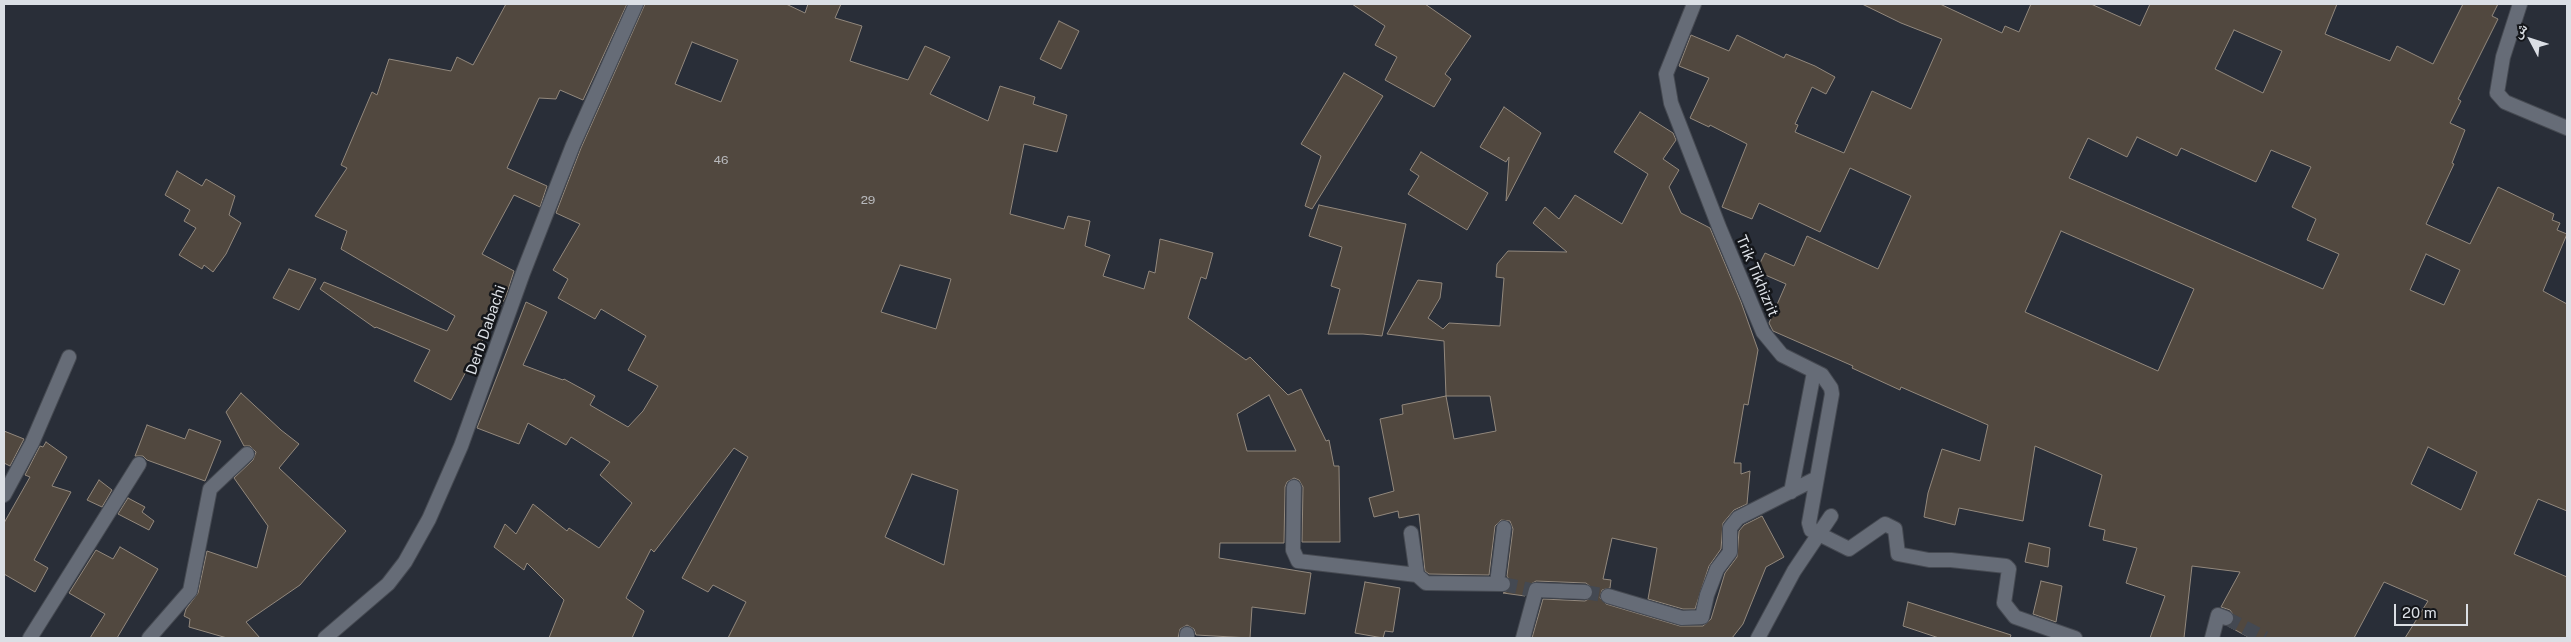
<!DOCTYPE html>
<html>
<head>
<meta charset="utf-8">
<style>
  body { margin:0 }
  #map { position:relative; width:2571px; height:642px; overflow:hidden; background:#292e38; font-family:"Public Sans","Noto Naskh Arabic",sans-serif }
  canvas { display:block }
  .frame { position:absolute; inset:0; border:5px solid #dbdfe5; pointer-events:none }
  .north { position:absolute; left:2506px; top:15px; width:50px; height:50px; -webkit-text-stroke:4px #14161a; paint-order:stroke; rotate:310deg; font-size:14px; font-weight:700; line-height:20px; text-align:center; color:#dbdfe5 }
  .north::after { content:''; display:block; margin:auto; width:18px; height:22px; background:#dbdfe5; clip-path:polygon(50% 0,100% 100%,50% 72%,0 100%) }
  .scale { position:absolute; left:2394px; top:604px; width:74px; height:22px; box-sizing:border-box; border:2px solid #dbdfe5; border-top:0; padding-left:6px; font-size:15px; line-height:18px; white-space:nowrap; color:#dbdfe5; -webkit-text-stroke:4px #14161a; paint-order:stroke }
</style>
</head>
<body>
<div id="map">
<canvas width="2571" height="642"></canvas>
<div class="frame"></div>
<div class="north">ش</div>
<div class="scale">20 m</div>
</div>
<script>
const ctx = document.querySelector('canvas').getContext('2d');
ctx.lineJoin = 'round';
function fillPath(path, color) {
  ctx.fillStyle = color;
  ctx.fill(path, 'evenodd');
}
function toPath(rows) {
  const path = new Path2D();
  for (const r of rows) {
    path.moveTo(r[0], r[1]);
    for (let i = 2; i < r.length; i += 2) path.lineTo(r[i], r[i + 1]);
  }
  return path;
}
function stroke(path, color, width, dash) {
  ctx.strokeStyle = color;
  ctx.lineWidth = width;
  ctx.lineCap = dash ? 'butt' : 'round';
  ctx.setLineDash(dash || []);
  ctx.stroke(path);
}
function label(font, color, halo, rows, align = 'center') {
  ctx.font = font + ' "Public Sans",sans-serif';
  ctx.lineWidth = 5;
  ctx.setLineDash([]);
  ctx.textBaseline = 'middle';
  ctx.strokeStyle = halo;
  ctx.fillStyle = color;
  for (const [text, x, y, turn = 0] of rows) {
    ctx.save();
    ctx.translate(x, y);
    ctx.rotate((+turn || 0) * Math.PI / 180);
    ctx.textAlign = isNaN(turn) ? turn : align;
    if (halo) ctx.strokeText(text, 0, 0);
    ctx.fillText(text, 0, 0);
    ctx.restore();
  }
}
const building = toPath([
  [506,4,627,4,583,100,560,90,556,99,539,98,507,168,547,186,540,207,514,195,482,254,514,271,506,296,451,400,414,381,430,350,376,327,375,328,320,289,324,282,447,331,455,316,341,249,347,231,315,216,347,168,341,165,372,92,377,95,389,59,451,71,457,57,473,65,506,4],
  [645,4,786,4,805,13,808,4,841,4,835,18,862,26,850,61,908,80,925,46,950,57,930,94,988,121,1000,86,1035,97,1033,104,1067,115,1057,152,1024,144,1010,214,1064,229,1068,216,1090,221,1085,246,1110,255,1103,276,1144,289,1149,271,1155,273,1160,239,1213,253,1206,279,1201,277,1188,318,1246,360,1250,357,1288,395,1301,389,1326,441,1329,440,1334,466,1339,466,1340,542,1302,542,1303,487,1299,480,1294,478,1287,482,1285,487,1284,543,1220,543,1219,558,1311,573,1305,614,1252,607,1250,638,1196,635,1194,629,1187,625,1180,629,1178,638,728,638,746,602,713,585,708,592,682,578,748,457,734,448,654,552,651,549,626,598,644,611,632,638,549,638,564,600,527,563,524,570,494,547,505,524,516,534,533,504,567,531,569,528,599,548,632,503,600,475,610,462,571,437,566,445,528,423,519,444,477,428,526,302,547,312,523,365,563,380,564,379,595,396,590,405,628,427,643,411,658,386,628,370,646,336,601,309,595,319,558,298,568,279,553,270,580,224,556,213,581,148,645,4],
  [692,42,738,60,721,102,675,84,692,42],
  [900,265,951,279,936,329,881,312,900,265],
  [1269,395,1296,451,1247,451,1237,414,1269,395],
  [912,474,958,490,944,565,885,537,912,474],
  [1352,4,1425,4,1471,36,1445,74,1451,79,1434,107,1385,80,1397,57,1375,45,1385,26,1352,4],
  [1862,4,1940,4,2002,33,2005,26,2019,32,2031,4,2091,4,2140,26,2150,4,2337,4,2325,34,2390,61,2397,46,2433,64,2463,4,2498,4,2492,16,2498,19,2458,99,2461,101,2450,123,2465,130,2452,163,2454,164,2426,224,2470,244,2498,187,2554,214,2552,220,2560,223,2557,230,2567,234,2543,291,2567,304,2567,511,2538,499,2514,554,2567,577,2567,638,2405,638,2428,601,2384,582,2354,638,2250,638,2228,626,2234,622,2234,616,2230,610,2221,607,2240,572,2192,566,2184,638,2150,638,2165,596,2126,583,2137,548,2103,540,2105,530,2089,526,2102,475,2035,446,2023,521,1959,508,1955,525,1924,517,1928,493,1942,449,1980,461,1988,425,1901,387,1900,390,1852,368,1853,366,1773,331,1769,323,1786,284,1756,271,1765,253,1794,266,1807,236,1878,269,1911,196,1850,168,1820,232,1759,203,1752,219,1722,207,1747,144,1710,125,1709,127,1690,118,1709,78,1679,66,1691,35,1729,51,1737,35,1784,58,1786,54,1815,66,1835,77,1826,94,1812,87,1795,124,1798,125,1795,132,1844,153,1872,91,1911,109,1942,39,1901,23,1862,4],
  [2234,30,2282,51,2263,93,2215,69,2234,30],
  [2137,137,2177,156,2181,148,2256,182,2271,150,2311,167,2292,207,2316,219,2307,240,2339,254,2323,289,2069,178,2088,138,2127,157,2137,137],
  [2061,231,2194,289,2158,371,2025,312,2061,231],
  [2426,254,2460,270,2444,305,2410,290,2426,254],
  [2428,447,2477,472,2461,510,2411,484,2428,447],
  [1059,21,1079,31,1061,69,1040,59,1059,21],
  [1344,73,1383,96,1312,209,1305,206,1321,156,1301,144,1344,73],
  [1504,107,1541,133,1506,201,1509,157,1506,162,1480,147,1504,107],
  [1640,112,1673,133,1676,140,1663,159,1679,170,1669,187,1681,213,1710,228,1741,302,1758,350,1748,405,1744,404,1734,463,1741,463,1741,474,1750,471,1747,504,1734,510,1723,523,1721,549,1709,566,1695,609,1683,609,1648,599,1657,548,1612,538,1603,579,1611,580,1610,588,1602,590,1600,598,1606,604,1680,626,1703,626,1711,619,1725,573,1737,557,1739,531,1744,525,1762,516,1784,557,1766,567,1743,624,1732,638,1532,638,1543,599,1585,601,1592,597,1594,592,1592,588,1586,583,1536,581,1529,585,1525,596,1503,593,1508,591,1512,585,1507,576,1513,529,1510,521,1501,520,1495,526,1489,575,1429,574,1425,571,1419,514,1399,518,1398,511,1374,517,1369,498,1394,491,1380,419,1403,414,1402,405,1446,396,1444,341,1387,334,1418,280,1442,283,1440,298,1428,318,1443,329,1449,323,1500,326,1504,278,1496,277,1497,264,1508,251,1567,252,1533,223,1545,207,1559,219,1575,195,1622,224,1648,174,1614,152,1640,112],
  [1446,396,1490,396,1496,431,1454,439,1446,396],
  [1421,152,1488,193,1467,230,1408,194,1419,176,1410,170,1421,152],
  [177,171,202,186,206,179,235,196,229,215,241,223,226,254,213,272,204,265,202,269,179,255,196,228,184,221,190,210,165,195,177,171],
  [1319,205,1406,224,1382,336,1363,334,1328,334,1340,289,1331,286,1342,247,1309,236,1319,205],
  [289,269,316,279,299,310,273,298,289,269],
  [241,393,281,430,299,444,279,468,346,531,300,585,246,622,260,638,227,638,189,627,190,619,184,616,186,609,198,593,207,551,257,568,268,526,234,478,253,460,256,452,250,446,244,446,226,412,241,393],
  [147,425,185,439,189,429,221,441,205,481,147,460,143,456,135,456,147,425],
  [4,431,24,439,10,466,4,463,4,431],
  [46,442,67,457,52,486,71,492,34,560,48,568,35,592,4,574,4,523,30,477,25,475,40,446,43,447,46,442],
  [99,480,112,490,102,507,87,500,99,480],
  [128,498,145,507,142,512,154,521,149,530,118,514,128,498],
  [2029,543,2050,548,2048,567,2025,562,2029,543],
  [120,547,158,569,117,638,90,638,105,614,69,593,96,550,113,559,120,547],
  [2041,581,2062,586,2056,622,2033,614,2041,581],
  [1365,582,1400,588,1393,632,1385,631,1383,638,1355,633,1365,582],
  [1908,602,2011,635,2010,638,1939,638,1903,626,1908,602]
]);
fillPath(building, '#51483f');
stroke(building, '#92887d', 1);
stroke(toPath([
  [1503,584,1531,590],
  [1585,592,1608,596],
  [2226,618,2265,638]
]), '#444952', 14, [14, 7]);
const pedestrian = toPath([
  [4,495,32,443,69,357],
  [30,638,139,464],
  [149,638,190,591,210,489,247,454]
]);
const minor = toPath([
  [1694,4,1666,74,1671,103,1719,227,1763,332,1782,355,1822,375,1831,388,1832,394,1809,523,1811,530,1849,549,1885,524,1895,529,1898,554,1929,560,1951,560,2006,566,2009,569,2004,603,2015,617,2075,638],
  [2520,4,2503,57,2497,93,2505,102,2567,128],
  [1294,487,1293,550,1298,561,1417,575],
  [1791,492,1814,372],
  [1411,533,1417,575,1426,583,1503,584],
  [1497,583,1504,528],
  [1608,596,1682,618,1702,617,1707,595,1717,569,1730,552,1730,528,1738,518,1817,478],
  [325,638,388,584,405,562,429,519,461,446,523,273,573,145,636,4],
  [1187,638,1187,634],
  [1523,638,1536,590,1585,592],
  [1758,638,1794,571,1831,516],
  [2212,638,2218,615,2226,618]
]);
stroke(pedestrian, '#464a52', 16);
stroke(minor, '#464a52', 16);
stroke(pedestrian, '#666c77', 14);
stroke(minor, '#666c77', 14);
label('12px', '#b8b9bc', null, [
  ["46",721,160],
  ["29",868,200]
]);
label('15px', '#dbdfe5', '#14161a', [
  ["Trik Tikhizrit",1757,276,67],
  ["Derb Dabachi",486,330,-71]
]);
</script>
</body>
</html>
